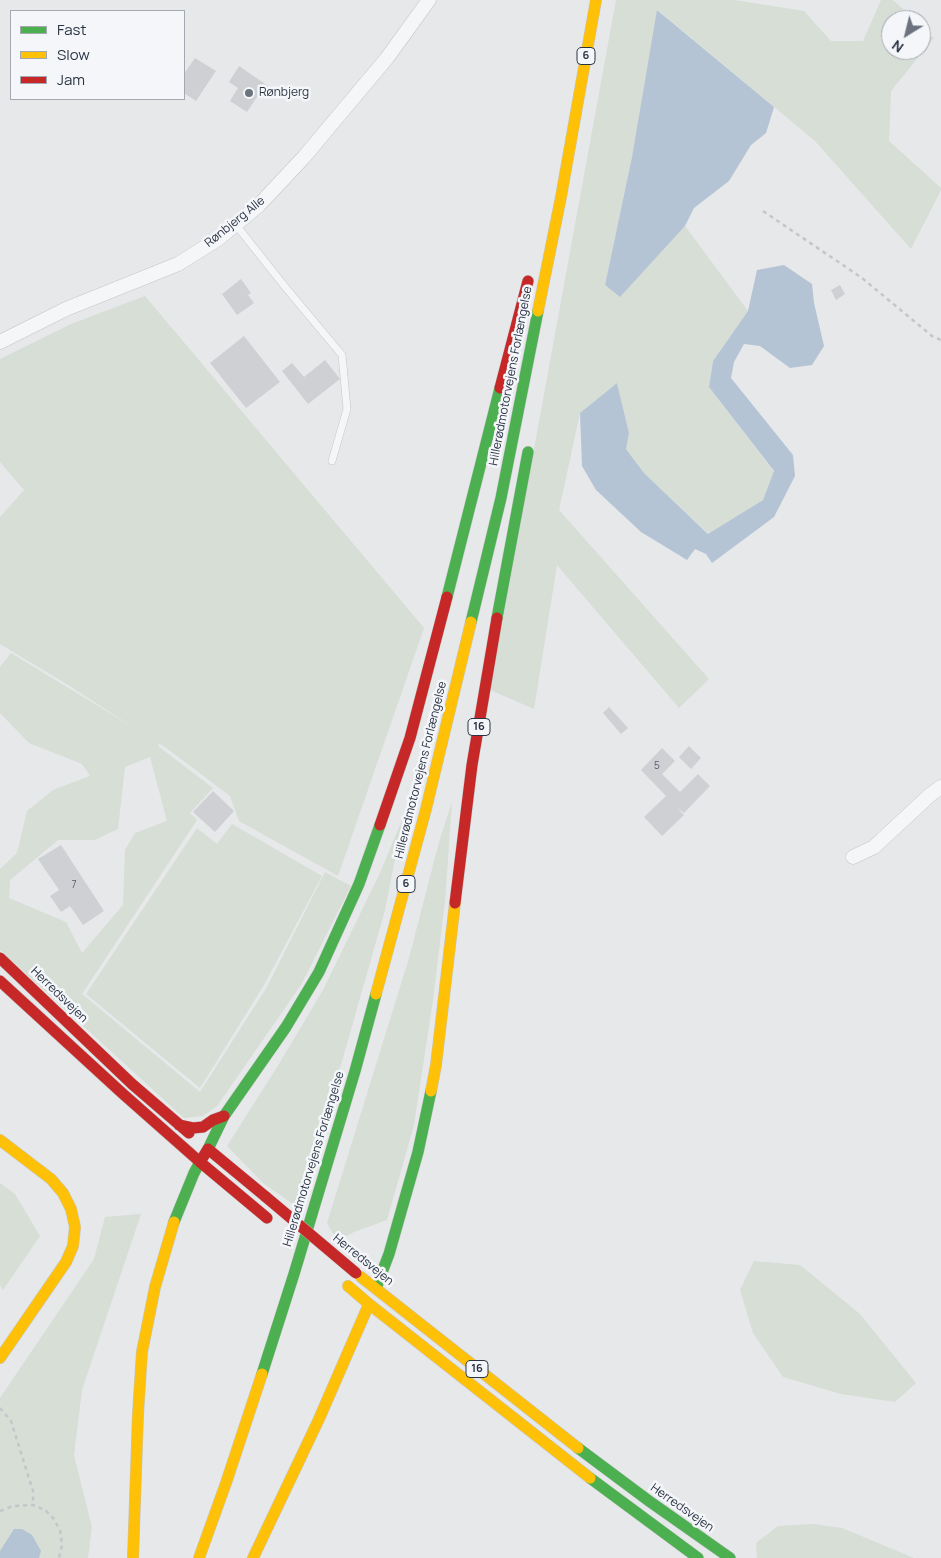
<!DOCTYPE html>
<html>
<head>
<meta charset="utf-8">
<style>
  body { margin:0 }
  #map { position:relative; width:941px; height:1558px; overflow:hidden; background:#e6e8ea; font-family:Manrope,sans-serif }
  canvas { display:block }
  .legend { position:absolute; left:10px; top:10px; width:175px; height:90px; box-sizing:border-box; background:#f4f6f9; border:1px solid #a4a8b1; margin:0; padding:6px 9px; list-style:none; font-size:15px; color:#2b3445 }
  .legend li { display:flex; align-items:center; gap:10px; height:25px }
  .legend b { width:25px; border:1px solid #a4a8b1 }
  .north { position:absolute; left:881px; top:10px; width:50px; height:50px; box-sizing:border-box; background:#f4f6f9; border:1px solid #a4a8b1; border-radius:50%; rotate:216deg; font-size:14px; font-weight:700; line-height:20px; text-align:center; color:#2b3445 }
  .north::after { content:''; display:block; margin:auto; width:18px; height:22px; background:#6c737f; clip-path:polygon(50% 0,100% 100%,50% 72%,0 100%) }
</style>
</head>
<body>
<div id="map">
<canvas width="941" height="1558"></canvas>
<ul class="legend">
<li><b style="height:6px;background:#4caf50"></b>Fast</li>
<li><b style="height:6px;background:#ffc107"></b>Slow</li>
<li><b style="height:6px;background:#c62828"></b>Jam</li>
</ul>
<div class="north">N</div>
</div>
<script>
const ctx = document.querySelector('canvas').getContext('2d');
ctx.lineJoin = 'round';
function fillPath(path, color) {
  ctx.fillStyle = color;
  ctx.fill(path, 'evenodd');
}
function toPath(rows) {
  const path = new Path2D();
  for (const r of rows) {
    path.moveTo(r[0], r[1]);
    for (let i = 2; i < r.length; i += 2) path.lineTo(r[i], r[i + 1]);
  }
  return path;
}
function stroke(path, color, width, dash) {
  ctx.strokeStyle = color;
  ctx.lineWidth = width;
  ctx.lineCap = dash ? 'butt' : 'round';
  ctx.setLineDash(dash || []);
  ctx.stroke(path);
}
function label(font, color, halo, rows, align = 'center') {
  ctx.font = font + ' Manrope,sans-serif';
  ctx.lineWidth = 5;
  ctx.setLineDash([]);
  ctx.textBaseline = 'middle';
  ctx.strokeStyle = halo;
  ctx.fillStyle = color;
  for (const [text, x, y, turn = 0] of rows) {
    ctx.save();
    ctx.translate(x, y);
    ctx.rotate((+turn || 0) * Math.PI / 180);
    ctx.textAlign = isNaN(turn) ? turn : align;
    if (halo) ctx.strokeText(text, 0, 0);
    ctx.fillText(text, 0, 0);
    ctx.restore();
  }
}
fillPath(toPath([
  [616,0,734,0,804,11,831,41,863,41,881,0,893,0,915,20,891,20,891,50,921,50,921,26,934,38,891,91,889,141,941,188,941,190,911,249,815,141,658,10,632,157,605,285,620,296,685,226,748,311,713,361,709,387,774,472,763,500,709,534,644,473,626,449,629,433,617,383,580,413,559,510,709,679,679,708,557,565,534,709,490,690],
  [145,296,424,628,338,876,239,821,230,796,165,747,159,744,158,746,213,788,190,813,197,820,82,994,200,1092,267,987,325,872,351,886,301,985,217,1106,203,1116,184,1118,0,950,0,869,17,853,27,811,53,790,90,776,82,764,29,743,0,713,0,667,11,653,136,729,68,685,0,644,0,517,24,490,0,462,0,359,71,324],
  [150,757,167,821,135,833,125,850,123,905,82,953,66,922,9,898,10,880,58,840,95,840,118,829,125,767],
  [452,802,445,901,433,1000,414,1125,387,1220,354,1232,337,1241,327,1223,409,958,439,842],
  [403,818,385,910,300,1209,263,1183,227,1146,279,1064,323,990,379,875],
  [232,824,322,876,264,985,200,1088,86,994,197,828,217,844],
  [0,1183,15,1194,40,1236,3,1290,0,1285],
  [141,1214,82,1390,74,1455,92,1527,88,1558,0,1558,0,1398,94,1259,105,1217],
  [754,1261,800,1265,860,1314,916,1383,895,1402,841,1394,783,1377,753,1333,740,1290],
  [813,1524,842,1528,914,1558,757,1558,756,1543,778,1526]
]), '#d6ded6');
fillPath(toPath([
  [657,10,774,107,766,133,751,145,729,181,694,208,685,226,620,297,605,285,632,157],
  [784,265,812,284,814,303,824,346,812,365,790,368,760,346,744,344,734,362,731,378,793,455,795,476,774,517,712,563,706,554,695,549,687,560,641,532,596,490,582,466,580,413,617,383,629,433,626,449,644,473,708,534,763,500,774,471,709,387,713,361,748,311,757,270],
  [14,1529,22,1529,32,1535,41,1551,39,1558,0,1558,0,1551]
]), '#b4c4d5');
fillPath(toPath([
  [195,58,216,71,196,101,184,93,184,74],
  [239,66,268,86,260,99,257,97,247,112,230,101,238,88,229,82],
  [241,279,251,293,248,295,254,303,237,315,222,294],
  [840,285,845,294,836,300,831,290],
  [244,336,280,382,246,408,210,363],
  [325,360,340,379,308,404,282,371,292,363,304,377],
  [609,707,628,728,621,734,603,713],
  [689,746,701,758,691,769,679,757],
  [662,748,675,761,662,774,680,792,698,774,710,786,684,813,677,808,684,815,662,836,644,817,666,796,641,770],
  [213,791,234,811,215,832,193,812],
  [61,845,104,911,83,925,70,906,61,912,50,896,59,890,38,859]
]), '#ced0d3');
const lane = toPath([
  [236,225,286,288,342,355,347,409,332,461]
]);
const street = toPath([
  [0,342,66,309,178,264,218,239,259,205,304,157,387,58,429,0],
  [853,857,874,847,930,795,941,787]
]);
const fast = toPath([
  [447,597,500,388],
  [497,618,528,452],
  [471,622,501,498,538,311],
  [208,1149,224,1116,286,1027,319,972,359,884,380,825],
  [174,1222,194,1173,200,1162],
  [376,1288,389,1254,418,1152,431,1091],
  [262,1374,294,1274,355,1071,376,994],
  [578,1448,649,1501,730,1558],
  [590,1478,698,1558]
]);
const slow = toPath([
  [538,311,561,197,596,0],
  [376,994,426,809,471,622],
  [431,1091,436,1065,455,903],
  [0,1140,51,1179,63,1193,71,1209,75,1227,73,1246,66,1262,0,1358],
  [361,1277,578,1448],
  [348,1286,369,1304,590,1478],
  [133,1558,138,1414,142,1352,155,1287,174,1222],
  [199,1558,226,1483,262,1374],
  [253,1558,319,1419,369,1304]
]);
const jam = toPath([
  [500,388,528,281],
  [380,825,410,738,447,597],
  [455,903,472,765,497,618],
  [0,958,132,1084,189,1133],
  [0,981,122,1093,200,1162],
  [179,1125,193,1128,203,1127,213,1120,224,1116],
  [266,1197,208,1149,200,1162,267,1218]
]);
stroke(lane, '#c4c6c8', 8);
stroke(street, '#c4c6c8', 15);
stroke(fast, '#c4c6c8', 12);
stroke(slow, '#c4c6c8', 12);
stroke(jam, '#c4c6c8', 12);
stroke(toPath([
  [763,211,862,278,932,336,941,340],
  [0,1408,11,1421,33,1491,33,1505],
  [0,1511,13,1506,33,1505,45,1510,53,1518,60,1530,62,1545,59,1558]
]), '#c5c6ca', 2.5, [4, 4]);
stroke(lane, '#f5f6f7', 7);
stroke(street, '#f5f6f7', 14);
stroke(fast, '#4caf50', 11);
stroke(slow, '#ffc107', 11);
stroke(jam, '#c62828', 11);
const jamBridge = toPath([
  [266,1197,356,1273]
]);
stroke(jamBridge, '#c2c5c8', 12, []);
stroke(jamBridge, '#c62828', 11);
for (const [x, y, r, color] of [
  [249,93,5,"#6c737f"]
]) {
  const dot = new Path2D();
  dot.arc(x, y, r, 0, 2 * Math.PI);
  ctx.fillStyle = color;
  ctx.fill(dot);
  stroke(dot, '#f4f6f9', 2);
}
label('10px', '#545c69', null, [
  ["5",657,766],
  ["7",74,885]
]);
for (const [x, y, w] of [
  [586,56,18],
  [479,727,22],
  [406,884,18],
  [477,1369,22]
]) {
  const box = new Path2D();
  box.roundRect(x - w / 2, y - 8.5, w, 17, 4);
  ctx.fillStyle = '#f4f6f9';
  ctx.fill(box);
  stroke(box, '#2b3445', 1);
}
label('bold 11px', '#2b3445', null, [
  ["6",586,56],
  ["16",479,727],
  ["6",406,884],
  ["16",477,1369]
]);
label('12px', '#2b3445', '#f4f6f9', [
  ["Rønbjerg",259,93]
], 'left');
label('12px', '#2b3445', '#f4f6f9', [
  ["Rønbjerg Alle",235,222,-39],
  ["Hillerødmotorvejens Forlængelse",511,376,-79],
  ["Hillerødmotorvejens Forlængelse",421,770,-76],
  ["Herredsvejen",59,995,44],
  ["Hillerødmotorvejens Forlængelse",314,1159,-73],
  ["Herredsvejen",363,1260,39],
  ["Herredsvejen",682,1508,35]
]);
</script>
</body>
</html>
